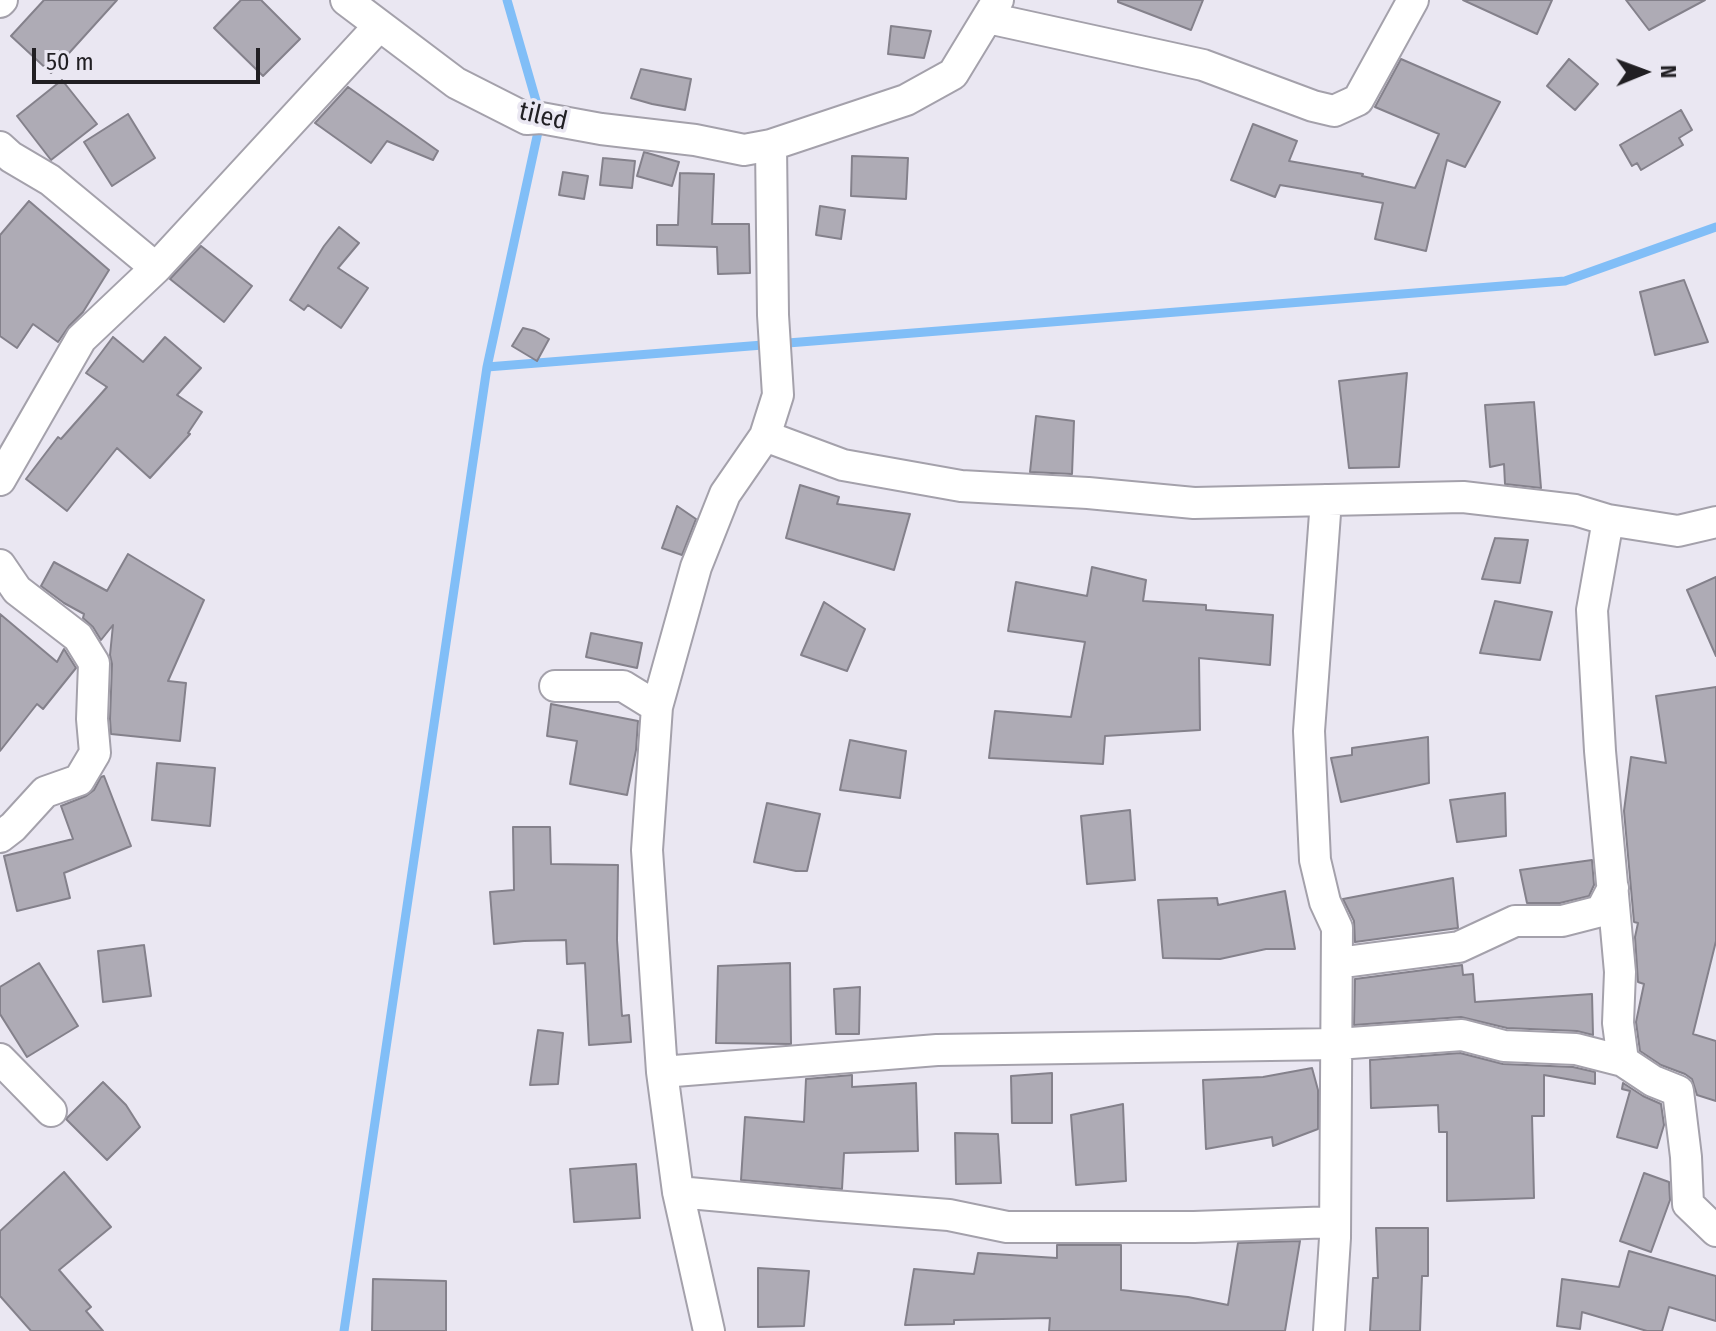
<!DOCTYPE html>
<html>
<head>
<meta charset="utf-8">
<style>
  body { margin:0 }
  #map { position:relative; width:1716px; height:1331px; overflow:hidden; background:#eae7f2; font-family:"Fira Sans Condensed",sans-serif }
  canvas { display:block }
  .north { position:absolute; left:1604px; top:32px; width:80px; height:80px; -webkit-text-stroke:6px #eae7f2; paint-order:stroke; rotate:89deg; font-size:22px; font-weight:700; line-height:32px; text-align:center; color:#211f23 }
  .north::after { content:''; display:block; margin:auto; width:28px; height:36px; background:#211f23; clip-path:polygon(50% 0,100% 100%,50% 72%,0 100%) }
  .scale { position:absolute; left:32px; top:48px; width:228px; height:36px; box-sizing:border-box; border:4px solid #211f23; border-top:0; padding-left:10px; font-size:24px; line-height:28px; white-space:nowrap; color:#211f23; -webkit-text-stroke:6px #eae7f2; paint-order:stroke }
</style>
</head>
<body>
<div id="map">
<canvas width="1716" height="1331"></canvas>
<div class="north">N</div>
<div class="scale">50 m</div>
</div>
<script>
const ctx = document.querySelector('canvas').getContext('2d');
ctx.lineJoin = 'round';
function toPath(rows) {
  const path = new Path2D();
  for (const r of rows) {
    path.moveTo(r[0], r[1]);
    for (let i = 2; i < r.length; i += 2) path.lineTo(r[i], r[i + 1]);
  }
  return path;
}
function stroke(path, color, width, dash) {
  ctx.strokeStyle = color;
  ctx.lineWidth = width;
  ctx.lineCap = dash ? 'butt' : 'round';
  ctx.setLineDash(dash || []);
  ctx.stroke(path);
}
function fillPath(path, color) {
  ctx.fillStyle = color;
  ctx.fill(path, 'evenodd');
}
function label(font, color, halo, rows, align = 'center') {
  ctx.font = font + ' "Fira Sans Condensed",sans-serif';
  ctx.lineWidth = 7;
  ctx.setLineDash([]);
  ctx.textBaseline = 'middle';
  ctx.strokeStyle = halo;
  ctx.fillStyle = color;
  for (const [text, x, y, turn = 0] of rows) {
    ctx.save();
    ctx.translate(x, y);
    ctx.rotate((+turn || 0) * Math.PI / 180);
    ctx.textAlign = isNaN(turn) ? turn : align;
    if (halo) ctx.strokeText(text, 0, 0);
    ctx.fillText(text, 0, 0);
    ctx.restore();
  }
}
stroke(toPath([
  [487,367,1565,281,1716,227],
  [344,1331,487,367,541,118,507,0]
]), '#81bef7', 9);
const building = toPath([
  [44,0,117,0,51,73,11,36,44,0],
  [241,0,261,0,300,39,263,76,214,28,241,0],
  [1118,0,1203,0,1191,30,1118,2,1118,0],
  [1463,0,1552,0,1537,34,1463,0],
  [1626,0,1705,0,1649,30,1626,0],
  [891,26,931,31,924,58,888,54,891,26],
  [1401,59,1500,102,1465,167,1447,160,1426,251,1375,239,1383,203,1280,185,1275,197,1231,180,1253,124,1297,141,1289,161,1363,174,1362,176,1415,188,1439,134,1375,107,1401,59],
  [1569,59,1598,84,1575,110,1547,86,1569,59],
  [641,69,691,79,685,110,652,104,631,98,641,69],
  [62,80,97,124,51,160,17,116,62,80],
  [348,87,438,151,433,160,387,141,371,163,315,123,348,87],
  [1681,110,1692,130,1679,138,1683,145,1641,170,1637,163,1632,166,1620,145,1681,110],
  [128,114,155,158,112,186,84,142,128,114],
  [644,152,679,162,672,186,637,176,644,152],
  [852,156,908,158,906,199,851,196,852,156],
  [603,158,635,161,632,188,600,185,603,158],
  [563,172,588,176,584,199,559,195,563,172],
  [680,173,714,174,712,224,749,224,750,273,718,274,717,247,657,245,657,225,678,225,680,173],
  [29,201,109,270,83,312,69,326,58,342,33,324,17,348,0,336,0,235,29,201],
  [820,206,845,210,841,239,816,235,820,206],
  [339,227,359,243,338,268,368,288,341,328,308,305,304,310,290,300,324,246,339,227],
  [201,246,252,286,224,322,170,279,201,246],
  [1684,280,1708,342,1655,355,1640,292,1684,280],
  [523,328,535,331,549,339,537,361,512,346,523,328],
  [113,337,143,362,165,337,201,368,177,395,202,412,188,433,190,434,150,478,117,448,67,511,26,479,58,437,61,439,107,387,86,373,113,337],
  [1407,373,1399,467,1349,468,1339,381,1407,373],
  [1534,402,1541,488,1505,484,1504,464,1490,467,1485,405,1534,402],
  [1036,416,1074,421,1072,474,1030,472,1036,416],
  [800,485,839,497,837,504,910,514,894,570,786,538,800,485],
  [677,506,696,519,682,555,662,548,677,506],
  [1495,538,1528,540,1520,583,1482,579,1495,538],
  [128,554,204,600,168,681,186,683,180,741,111,734,110,719,112,664,110,655,113,625,101,640,93,627,83,618,84,614,64,603,41,586,54,562,107,591,128,554],
  [1092,567,1146,580,1143,601,1206,605,1206,610,1273,615,1270,665,1199,658,1200,730,1105,736,1103,764,989,758,995,711,1071,717,1085,642,1008,631,1016,582,1087,596,1092,567],
  [1716,577,1716,656,1687,590,1716,577],
  [1495,601,1552,612,1540,660,1480,653,1495,601],
  [824,602,865,629,847,671,801,655,824,602],
  [0,614,57,662,64,649,76,668,43,709,37,704,0,751,0,614],
  [591,633,642,643,637,668,586,657,591,633],
  [1716,687,1716,941,1693,1034,1716,1041,1716,1101,1697,1095,1692,1079,1685,1074,1661,1065,1640,1051,1636,1022,1644,984,1638,982,1635,937,1638,923,1634,922,1624,811,1631,757,1666,763,1656,696,1716,687],
  [551,704,638,721,636,750,627,795,570,784,577,741,547,736,551,704],
  [1428,737,1429,783,1341,802,1331,758,1352,755,1352,748,1428,737],
  [850,740,906,751,900,798,840,790,850,740],
  [157,763,215,768,210,826,152,820,157,763],
  [104,776,131,846,64,873,70,898,17,911,4,856,73,839,61,806,86,796,94,790,101,777,104,776],
  [1505,793,1506,836,1457,842,1450,800,1505,793],
  [767,803,820,814,807,871,796,871,754,862,767,803],
  [1130,810,1135,880,1087,884,1081,816,1130,810],
  [513,827,550,827,551,864,618,865,617,940,622,1016,629,1015,631,1042,589,1045,585,963,567,964,566,940,524,941,494,944,490,892,514,890,513,827],
  [1592,860,1594,885,1589,896,1560,903,1527,903,1520,870,1592,860],
  [1453,878,1458,928,1355,942,1354,921,1343,899,1453,878],
  [1285,891,1295,949,1266,949,1220,959,1163,958,1158,900,1217,898,1218,905,1285,891],
  [144,945,151,996,103,1002,98,951,144,945],
  [39,963,78,1026,27,1057,0,1014,0,987,39,963],
  [790,963,791,1044,716,1043,718,966,790,963],
  [1462,965,1463,975,1473,974,1475,1002,1592,994,1593,1035,1577,1031,1507,1028,1461,1017,1354,1025,1355,979,1462,965],
  [860,987,859,1034,836,1034,834,989,860,987],
  [538,1030,563,1033,558,1084,530,1085,538,1030],
  [1460,1053,1503,1064,1573,1067,1595,1072,1595,1084,1544,1075,1544,1116,1532,1116,1534,1198,1447,1201,1447,1132,1439,1132,1438,1105,1371,1108,1370,1060,1460,1053],
  [1312,1068,1318,1090,1318,1129,1273,1146,1272,1137,1206,1149,1203,1080,1263,1077,1312,1068],
  [1052,1073,1052,1123,1012,1123,1011,1076,1052,1073],
  [852,1075,852,1087,916,1083,918,1151,844,1153,842,1189,741,1180,745,1117,804,1122,806,1079,852,1075],
  [103,1082,126,1105,140,1127,107,1160,66,1119,103,1082],
  [1623,1083,1643,1096,1661,1104,1664,1125,1657,1148,1617,1137,1630,1091,1622,1089,1623,1083],
  [1123,1104,1126,1181,1076,1185,1071,1115,1123,1104],
  [955,1133,998,1134,1001,1183,956,1184,955,1133],
  [636,1164,640,1218,574,1222,570,1169,636,1164],
  [64,1172,111,1227,59,1270,91,1307,86,1311,103,1331,31,1331,0,1296,0,1231,64,1172],
  [1644,1173,1669,1182,1670,1200,1651,1252,1620,1241,1644,1173],
  [1376,1228,1428,1228,1428,1276,1422,1276,1420,1331,1370,1331,1373,1278,1378,1278,1376,1228],
  [1300,1241,1285,1331,1049,1331,1050,1318,954,1320,954,1324,905,1325,914,1269,974,1274,978,1253,1057,1258,1057,1245,1121,1245,1121,1290,1188,1297,1228,1305,1238,1243,1300,1241],
  [1629,1251,1716,1276,1716,1321,1669,1307,1662,1331,1647,1331,1582,1312,1580,1329,1557,1326,1562,1279,1619,1287,1629,1251],
  [758,1268,809,1271,804,1326,758,1327,758,1268],
  [373,1279,446,1281,446,1331,372,1331,373,1279]
]);
fillPath(building, '#aeabb5');
stroke(building, '#84818b', 2);
const street = toPath([
  [346,0,456,83,527,119,541,118,601,129,695,140,744,150,771,145],
  [0,2,2,0],
  [988,18,1203,65,1313,106,1334,111,1358,100,1413,0],
  [0,147,11,157,50,180,156,268],
  [765,436,843,465,961,486,1088,493,1194,503,1463,497,1575,510,1608,520,1678,531,1716,522],
  [0,480,81,339,156,268,379,26],
  [1326,500,1309,731,1315,860,1325,902,1337,928,1335,1238,1329,1331],
  [1608,520,1592,610,1600,751,1620,972,1618,1023,1623,1061,1653,1081,1678,1091,1686,1157,1688,1204,1716,1231],
  [0,565,17,590,78,637,94,663,92,719,95,753,79,780,45,792,13,827,0,837],
  [555,686,623,686,657,707],
  [1337,963,1459,947,1515,921,1562,921,1601,911,1613,888],
  [0,1059,51,1111],
  [662,1072,937,1050,1337,1044,1462,1035,1504,1046,1576,1049,1623,1061],
  [678,1192,820,1205,949,1215,1007,1227,1194,1227,1335,1222],
  [709,1331,678,1192,662,1072,647,850,657,707,696,567,725,494,765,436,778,395,773,315,771,145,906,100,953,74,998,0]
]);
stroke(street, '#a4a1ab', 34);
stroke(street, '#fff', 30);
label('26px', '#211f23', '#eae7f2', [
  ["tiled",543,117,13]
]);
</script>
</body>
</html>
